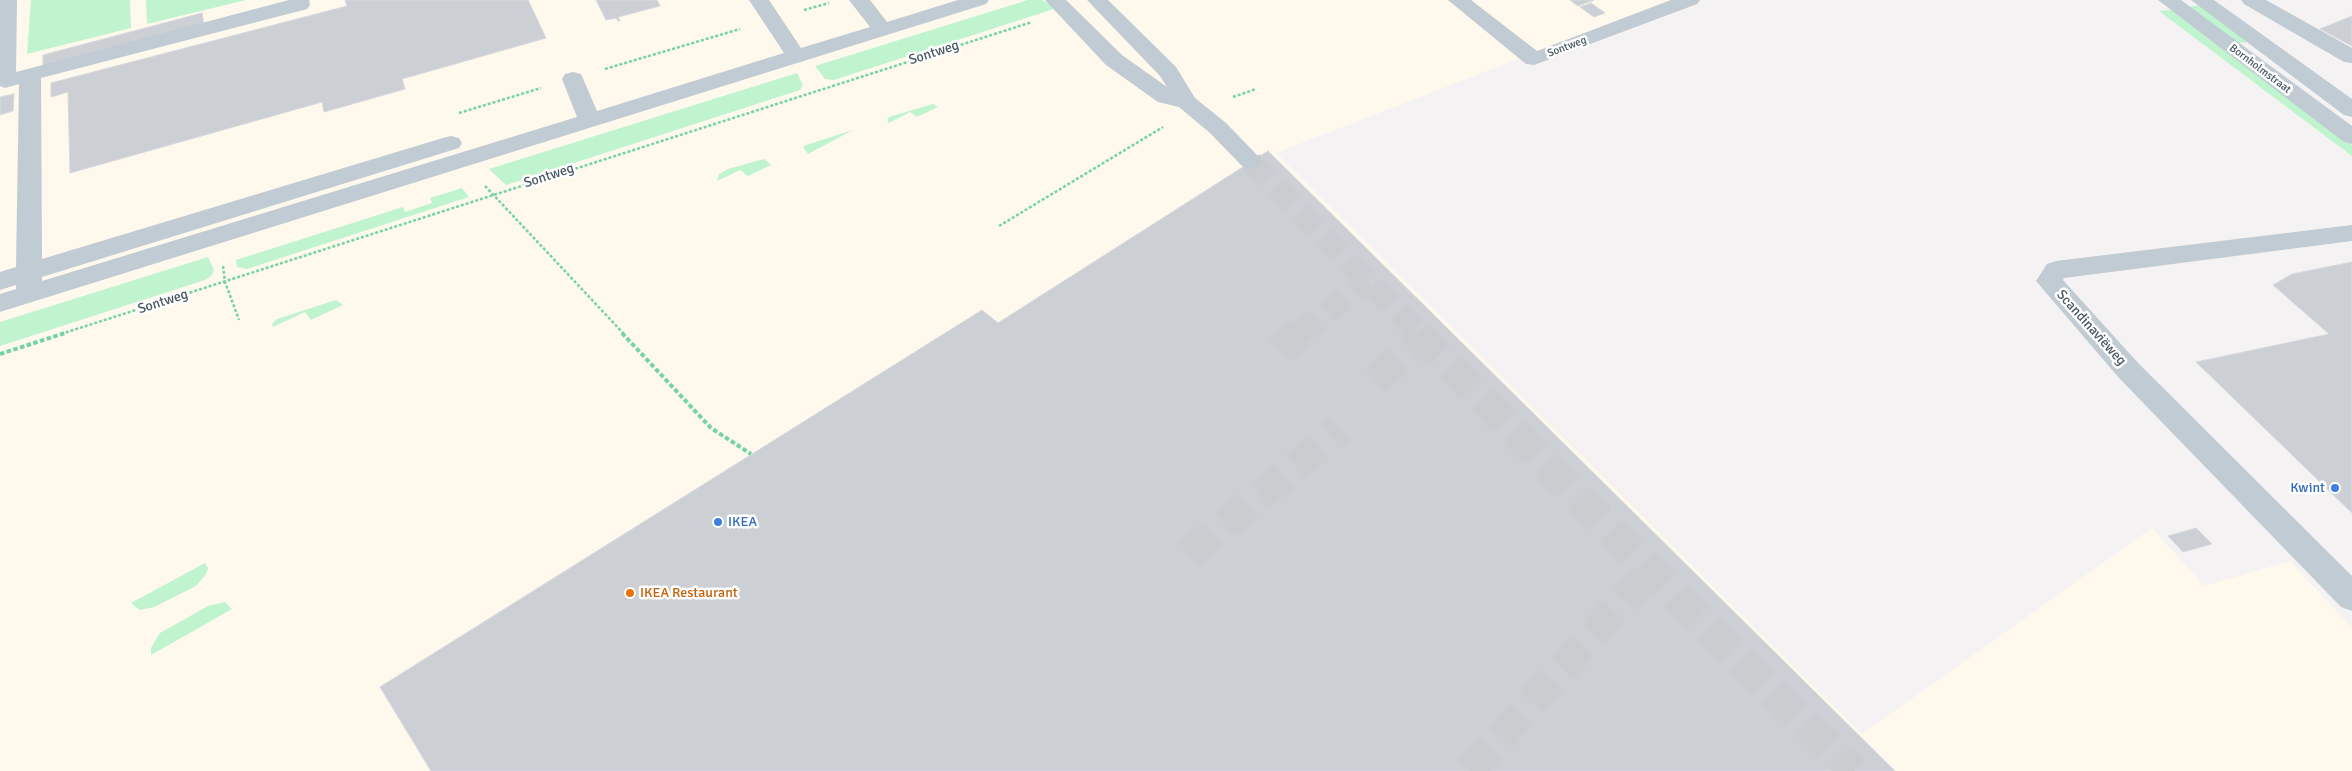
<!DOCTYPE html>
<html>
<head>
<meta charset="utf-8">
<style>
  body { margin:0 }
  canvas { display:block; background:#f5f2f3 }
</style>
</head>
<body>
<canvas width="2352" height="771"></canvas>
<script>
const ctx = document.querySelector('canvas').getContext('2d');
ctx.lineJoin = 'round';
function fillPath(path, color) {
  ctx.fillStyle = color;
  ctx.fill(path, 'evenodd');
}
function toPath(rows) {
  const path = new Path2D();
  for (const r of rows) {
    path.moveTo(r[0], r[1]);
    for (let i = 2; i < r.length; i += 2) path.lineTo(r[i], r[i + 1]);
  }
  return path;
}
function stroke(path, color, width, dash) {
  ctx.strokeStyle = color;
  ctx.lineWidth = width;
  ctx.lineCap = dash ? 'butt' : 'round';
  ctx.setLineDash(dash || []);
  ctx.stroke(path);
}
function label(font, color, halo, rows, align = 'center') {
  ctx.font = font + ' Signika,sans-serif';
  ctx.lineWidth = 5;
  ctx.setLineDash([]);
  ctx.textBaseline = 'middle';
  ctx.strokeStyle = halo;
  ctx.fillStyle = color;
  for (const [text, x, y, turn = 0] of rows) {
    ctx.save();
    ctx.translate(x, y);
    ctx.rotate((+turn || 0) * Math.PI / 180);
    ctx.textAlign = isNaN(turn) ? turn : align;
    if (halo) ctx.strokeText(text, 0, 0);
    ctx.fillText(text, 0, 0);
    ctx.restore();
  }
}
fillPath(toPath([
  [0,0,1670,0,1276,153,1862,734,2152,528,2204,586,2290,561,2352,628,2352,771,0,771]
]), '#fef8ed');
fillPath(toPath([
  [31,0,130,0,131,28,27,54],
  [146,0,246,0,147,24],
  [1028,0,1042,0,1057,8,834,80,825,79,815,66],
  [2199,5,2248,42,2237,43,2188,7],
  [2172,10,2352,145,2352,156,2159,11],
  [797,73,803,85,800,90,506,185,489,169],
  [933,104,938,107,917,117,910,112,889,123,887,120,889,117],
  [853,130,808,154,803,147,806,145],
  [764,159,771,165,748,176,740,170,717,181,719,174,728,169],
  [462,188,469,197,247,269,237,267,236,260,403,207,405,212,432,203,430,198],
  [208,257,214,270,212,275,205,280,0,346,0,322],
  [336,300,343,305,311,320,305,312,273,327,272,324,277,319],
  [205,563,208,568,206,574,196,586,154,607,140,610,131,603],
  [225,602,232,609,151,655,151,648,160,633,208,606]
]), '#bff4cf');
const building = toPath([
  [345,0,528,0,546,38,402,79,405,89,324,112,322,102,70,173,68,92,51,97,51,83,347,6,345,0],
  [596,0,657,0,660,6,618,17,620,21,618,21,616,18,606,20,596,0],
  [1570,0,1594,0,1578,6,1570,0],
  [1591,3,1605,13,1594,17,1580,7,1591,3],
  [202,13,204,25,43,68,43,55,202,13],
  [2352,16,2352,46,2320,29,2352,16],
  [14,94,13,111,0,115,0,97,14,94],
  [1268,151,1895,771,431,771,380,687,982,310,998,323,1268,151],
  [2352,262,2352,513,2196,362,2329,334,2273,285,2292,274,2352,262],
  [2196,528,2212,544,2183,552,2168,536,2196,528]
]);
fillPath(building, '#ccd0d5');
stroke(building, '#d6d9de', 1);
stroke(toPath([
  [1251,162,1419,334],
  [1299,334,1367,281]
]), '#cacccf', 23, [23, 12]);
stroke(toPath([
  [1418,333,1650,571,1854,771],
  [1279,350,1300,333],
  [1375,380,1423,339],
  [1189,554,1340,430],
  [1470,771,1650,571]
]), '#cacccf', 31, [31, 15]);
stroke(toPath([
  [804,10,829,3],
  [605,69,740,29],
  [1233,97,1256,89],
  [459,113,541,88],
  [485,186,624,334],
  [999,226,1163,127],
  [223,266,225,282,239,320],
  [61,334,1032,22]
]), '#74d59e', 2.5, [3, 2]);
stroke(toPath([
  [622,333,711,428,751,454],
  [0,354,65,333]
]), '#74d59e', 4, [4.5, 2.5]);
fillPath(toPath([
  [0,0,17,0,16,72,289,0,309,0,310,5,307,9,41,78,42,259,443,138,451,136,459,138,462,143,459,148,42,277,42,281,577,117,562,79,565,74,573,72,581,74,597,111,784,53,749,0,769,0,801,48,870,27,849,0,870,0,887,22,958,0,989,0,986,4,0,312,0,294,16,289,16,285,0,290,0,272,16,267,19,84,5,88,0,86,0,0],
  [1045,0,1066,0,1122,55,1167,87,1160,76,1087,0,1108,0,1176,67,1195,98,1226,123,1259,157,1263,162,1259,167,1251,169,1243,167,1210,133,1179,107,1158,102,1106,65,1045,0],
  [1448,0,1471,0,1537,51,1671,0,1700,0,1697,4,1534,65,1526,64,1448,0],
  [2158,0,2181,0,2352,126,2352,144,2344,142,2158,0],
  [2191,0,2214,0,2352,99,2352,117,2344,115,2191,0],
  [2241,0,2266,0,2352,48,2352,63,2344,62,2244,4,2241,0],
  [2352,225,2352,241,2064,278,2063,280,2139,364,2352,576,2352,611,2341,607,2119,378,2036,281,2047,264,2056,261,2352,225]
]), '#c0cbd3');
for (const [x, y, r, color] of [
  [2335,488,5,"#3f7fe0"],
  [718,522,5,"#3f7fe0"],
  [630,593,5,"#e8710a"]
]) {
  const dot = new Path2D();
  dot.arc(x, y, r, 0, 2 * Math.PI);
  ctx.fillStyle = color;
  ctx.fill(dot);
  stroke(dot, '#fff', 2);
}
label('11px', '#485862', '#fff', [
  ["Sontweg",1567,47,-21],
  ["Bornholmstraat",2260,69,37]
]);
label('14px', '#485862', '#fff', [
  ["Sontweg",934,53,-18],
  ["Sontweg",549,176,-18],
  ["Sontweg",163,302,-18],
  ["Scandinaviëweg",2091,328,48]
]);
label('14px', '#366cbe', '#fff', [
  ["Kwint",2325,488],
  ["IKEA",728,522,"left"]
], 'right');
label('14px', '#c56008', '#fff', [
  ["IKEA Restaurant",640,593]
], 'left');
</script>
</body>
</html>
